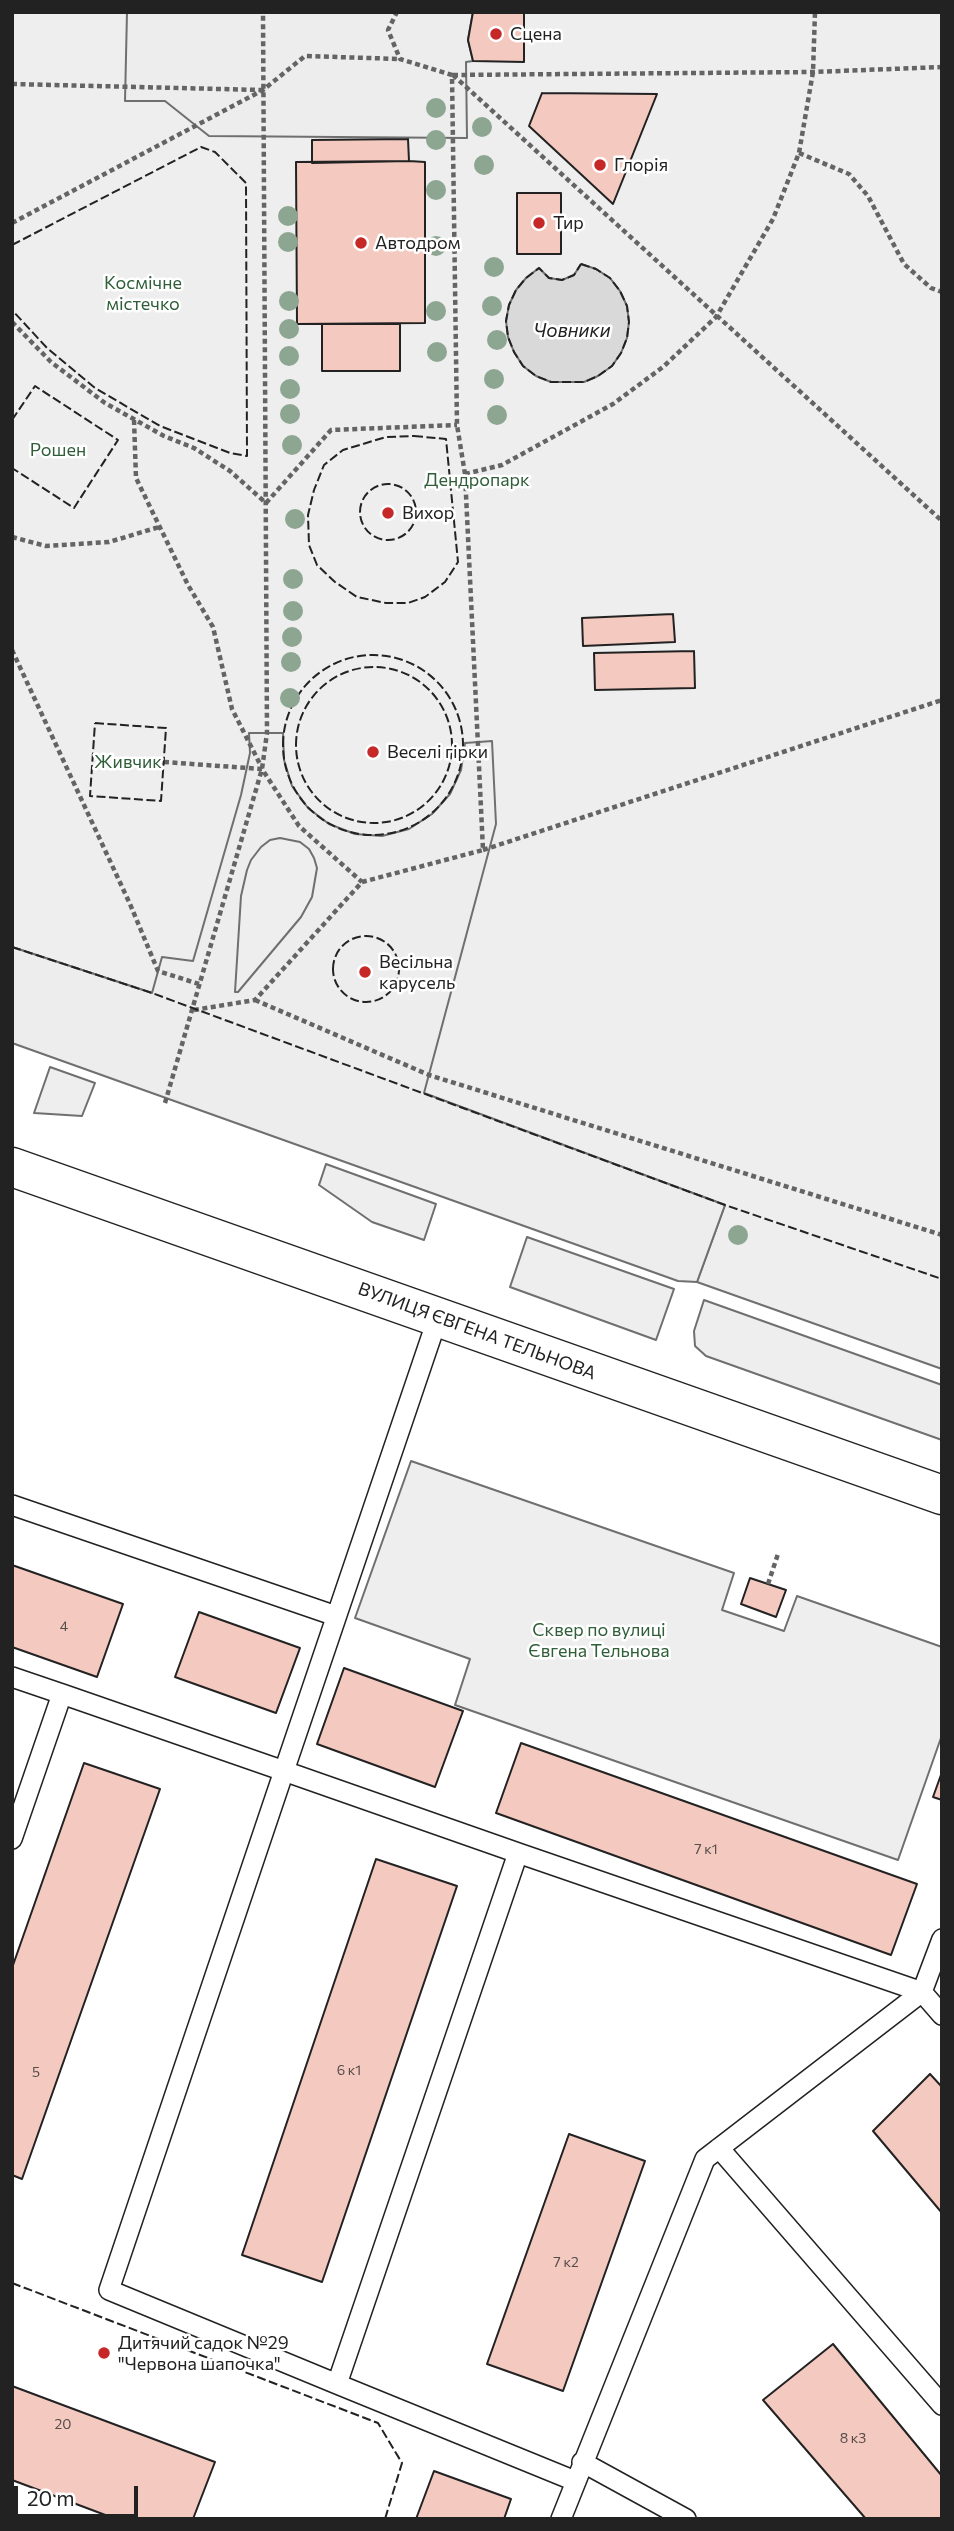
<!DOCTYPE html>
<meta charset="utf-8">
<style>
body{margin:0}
#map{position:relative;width:954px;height:2531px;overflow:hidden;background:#fff;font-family:Commissioner,sans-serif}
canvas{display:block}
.frame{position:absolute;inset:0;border:14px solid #222;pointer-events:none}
.scale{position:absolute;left:14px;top:2486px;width:124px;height:32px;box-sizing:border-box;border:4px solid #222;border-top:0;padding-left:9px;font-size:21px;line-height:24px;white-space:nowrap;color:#222;-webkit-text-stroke:5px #fff;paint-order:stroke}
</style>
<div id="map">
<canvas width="954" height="2531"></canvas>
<div class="frame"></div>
<div class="scale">20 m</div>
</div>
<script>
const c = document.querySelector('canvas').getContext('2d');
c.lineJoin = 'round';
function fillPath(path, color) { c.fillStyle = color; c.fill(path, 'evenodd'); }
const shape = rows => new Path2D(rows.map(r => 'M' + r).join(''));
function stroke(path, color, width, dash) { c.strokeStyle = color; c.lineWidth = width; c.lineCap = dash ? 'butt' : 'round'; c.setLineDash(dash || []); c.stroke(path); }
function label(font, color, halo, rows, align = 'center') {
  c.font = font + ' Commissioner,sans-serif'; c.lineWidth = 5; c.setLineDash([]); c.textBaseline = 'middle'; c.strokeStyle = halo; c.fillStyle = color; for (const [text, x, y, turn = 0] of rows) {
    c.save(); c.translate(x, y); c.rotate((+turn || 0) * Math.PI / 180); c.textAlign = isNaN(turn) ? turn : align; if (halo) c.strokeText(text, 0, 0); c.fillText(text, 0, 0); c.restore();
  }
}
const green = shape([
 [12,12,942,12,942,1369,697,1282,725,1205,152,993,12,947,12,12],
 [50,1067,95,1083,82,1116,34,1113,50,1067],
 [326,1164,436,1204,424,1240,372,1222,319,1185,326,1164],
 [527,1237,674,1289,656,1340,510,1287,527,1237],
 [704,1300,942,1385,942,1440,706,1356,695,1346,694,1331,704,1300],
 [411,1461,734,1573,722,1610,784,1631,797,1596,942,1647,942,1735,898,1860,455,1705,470,1659,355,1618,411,1461]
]);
const parking = shape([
 [127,12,473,12,468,40,473,61,466,62,467,138,209,136,165,101,125,101,127,12],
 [249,733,283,733,284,760,292,786,308,808,329,824,355,834,382,836,409,829,432,814,450,794,461,770,465,743,492,741,496,824,424,1093,725,1205,697,1282,678,1281,12,1043,12,947,152,993,162,957,193,961,241,795,250,753,249,733],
 [280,838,300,842,309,849,314,858,317,868,312,897,301,917,238,992,235,992,241,896,247,870,251,860,261,847,270,840,280,838]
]);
const water = shape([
 [581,264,596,269,610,278,620,291,627,306,629,322,627,338,621,353,612,366,598,376,584,382,551,382,536,376,523,366,514,352,508,337,506,321,509,305,516,290,526,278,539,268,549,278,562,280,574,275,581,264]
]);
const building = shape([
 [524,12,524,62,473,61,468,40,473,12,524,12],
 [542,93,657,94,613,204,529,126,542,93],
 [408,139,409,161,312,163,312,140,408,139],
 [409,161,425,162,425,323,297,324,296,162,409,161],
 [517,193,561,193,561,254,517,254,517,193],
 [322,324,400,324,400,371,322,371,322,324],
 [673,614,675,642,583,646,582,618,673,614],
 [694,651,695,688,595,690,594,653,694,651],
 [12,1565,123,1604,97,1677,12,1647,12,1565],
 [750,1578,786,1590,776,1617,741,1604,750,1578],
 [199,1612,300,1648,276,1713,175,1677,199,1612],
 [344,1668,463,1711,435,1787,317,1744,344,1668],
 [521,1743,917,1884,891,1955,496,1813,521,1743],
 [84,1763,160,1789,22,2179,12,2175,12,1968,84,1763],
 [942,1772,942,1800,933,1797,942,1772],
 [376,1859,457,1886,322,2282,242,2255,376,1859],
 [930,2074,942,2087,942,2213,873,2131,930,2074],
 [569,2134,645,2161,563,2391,487,2364,569,2134],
 [833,2344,942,2476,942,2519,866,2519,763,2400,833,2344],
 [12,2386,215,2462,193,2519,116,2519,12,2480,12,2386],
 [434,2471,511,2499,504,2519,416,2519,434,2471]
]);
const path = shape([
 [453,75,942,521],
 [453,75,813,72,942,67],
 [12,84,262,90],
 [799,153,849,174,868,196,904,264,931,288,942,292],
 [12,223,263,90,305,56,400,59],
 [12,322,51,362,105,403,164,436,194,448,230,471,266,503,331,430,457,425],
 [134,420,136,478,188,585,213,627,232,709,262,768],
 [465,474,502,465,613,404,663,367,716,317,773,219,799,153,813,72,815,12],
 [12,537,46,546,109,542,159,527],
 [12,650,130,904,158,971,199,984],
 [164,762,262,769,299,826,362,882],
 [483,850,942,700],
 [255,1000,429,1075,942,1235],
 [194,1010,255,1000,362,882,483,850,465,474,457,425,452,75,400,59,388,30,397,12],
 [165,1103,262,769,267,733,263,12],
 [768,1584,778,1554]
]);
const service = shape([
 [12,1505,336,1616],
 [12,1677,62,1694],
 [12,1839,62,1694,284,1771,438,1317],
 [518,1853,922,1992,942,2015],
 [719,2148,942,2405],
 [337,2384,518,1853,284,1771,109,2290,337,2384,575,2481],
 [582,2462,686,2519],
 [561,2519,705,2159,922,1992,942,1939]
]);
const primary = shape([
 [12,1167,942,1495]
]);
const fence = shape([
 [12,245,201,147,215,152,246,183,247,456,230,453,160,426,95,388,47,348,12,310],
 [581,264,596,269,610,278,620,291,627,306,629,322,627,338,621,353,612,366,598,376,584,382,551,382,536,376,523,366,514,352,508,337,506,321,509,305,516,290,526,278,539,268,549,278,562,280,574,275,581,264],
 [12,420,35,386,118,440,74,508,12,468],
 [414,436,446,439,458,562,445,582,425,597,408,603,386,603,357,597,335,582,317,565,309,545,308,515,314,490,324,465,343,450,386,437,414,436],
 '360 512a28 28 0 1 1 56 0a28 28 0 1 1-56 0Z',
 '283 745a90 90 0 1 1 180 0a90 90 0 1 1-180 0Z',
 '296 745a78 78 0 1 1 156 0a78 78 0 1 1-156 0Z',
 [95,723,166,728,161,801,90,796,95,723],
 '333 969a33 33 0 1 1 66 0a33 33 0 1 1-66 0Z',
 [12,947,152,993,725,1205,942,1279],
 [12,2283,378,2423,402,2463,385,2519]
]);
const trees = [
 [436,108],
 [482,127],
 [436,140],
 [484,165],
 [436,190],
 [288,216],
 [288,242],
 [436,246],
 [494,267],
 [289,301],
 [492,306],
 [436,311],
 [289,329],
 [497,340],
 [437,352],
 [289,356],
 [494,379],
 [290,389],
 [290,414],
 [497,415],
 [292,445],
 [295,519],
 [293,579],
 [293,611],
 [292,637],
 [291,662],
 [290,698],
 [738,1235]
];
const markers = [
 [496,34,7,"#c62828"],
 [600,165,7,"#c62828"],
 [539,223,7,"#c62828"],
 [361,243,7,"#c62828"],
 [388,513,7,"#c62828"],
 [373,752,7,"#c62828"],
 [365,972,7,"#c62828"],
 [104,2353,7,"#c62828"]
];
const numberNames = [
 ["4",64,1626],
 ["7 к1",706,1849],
 ["6 к1",349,2070],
 ["5",36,2072],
 ["7 к2",566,2262],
 ["20",63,2424],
 ["8 к3",853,2438]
];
const poiNames = [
 ["Сцена",510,34],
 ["Глорія",614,165],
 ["Тир",553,223],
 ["Автодром",375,243],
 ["Вихор",402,513],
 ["Веселі гірки",387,752],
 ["Весільна",379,962],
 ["карусель",379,983],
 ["Дитячий садок №29",118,2343],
 ["\"Червона шапочка\"",118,2364]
];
const parkNames = [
 ["Космічне",143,283],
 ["містечко",143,304],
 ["Рошен",58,450],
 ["Дендропарк",477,480],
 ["Живчик",128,762],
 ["Сквер по вулиці",599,1630],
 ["Євгена Тельнова",599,1651]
];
const streetNames = [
 ["ВУЛИЦЯ ЄВГЕНА ТЕЛЬНОВА",477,1331,20]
];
const waterNames = [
 ["Човники",572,331]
];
fillPath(green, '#eee');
stroke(green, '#6f6f6f', 2);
fillPath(parking, '#ededed');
stroke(parking, '#6f6f6f', 2);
fillPath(water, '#d9d9d9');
stroke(water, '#6f6f6f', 2);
fillPath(building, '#f3c9c0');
stroke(building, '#222', 2);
stroke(service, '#222', 22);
stroke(primary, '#222', 41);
stroke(path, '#646464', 4.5, [5, 3.5]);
stroke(service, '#fff', 19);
stroke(primary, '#fff', 38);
stroke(fence, '#222', 2, [9, 3.5]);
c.fillStyle = '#8da692';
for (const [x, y] of trees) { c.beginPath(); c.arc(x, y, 10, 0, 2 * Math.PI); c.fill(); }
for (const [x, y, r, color] of markers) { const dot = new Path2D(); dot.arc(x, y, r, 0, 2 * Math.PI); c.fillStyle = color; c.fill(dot); stroke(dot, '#fff', 2.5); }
label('14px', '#564c4a', null, numberNames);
label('18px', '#222', '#fff', poiNames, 'left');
label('18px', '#2f5e38', '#fff', parkNames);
label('18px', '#222', '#fff', streetNames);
label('italic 19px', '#222', '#fff', waterNames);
</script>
